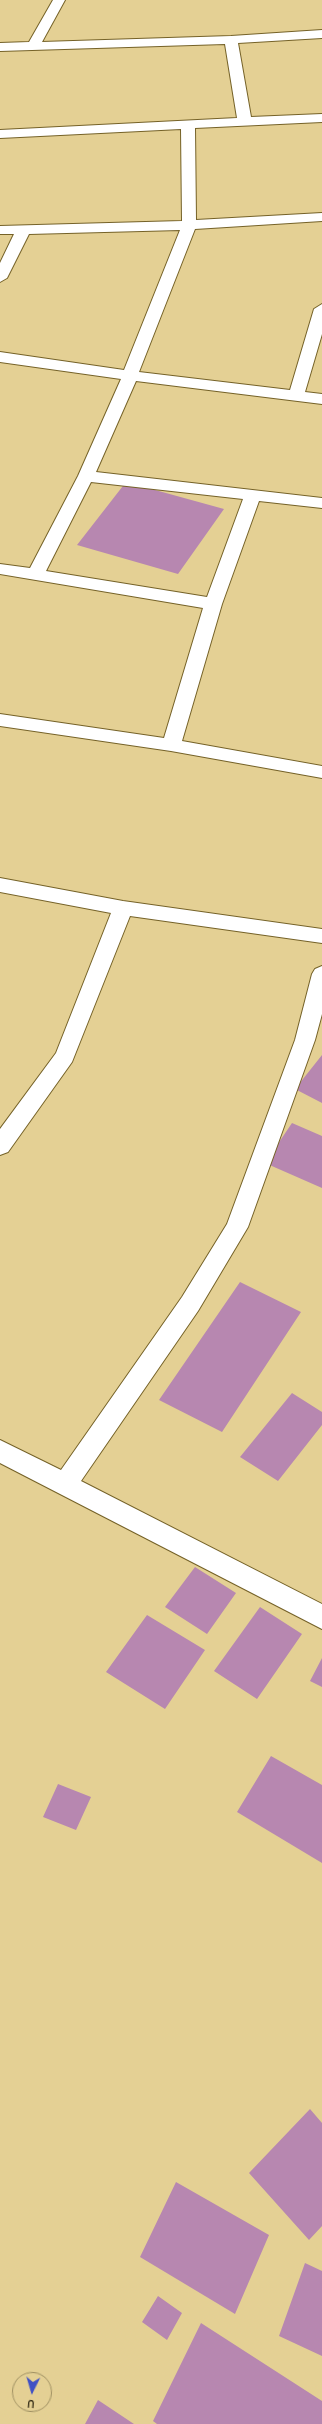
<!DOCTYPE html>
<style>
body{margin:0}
#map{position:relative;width:322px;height:2424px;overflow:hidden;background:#e4d094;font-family:Karla,sans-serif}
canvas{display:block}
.north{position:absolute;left:12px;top:2372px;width:40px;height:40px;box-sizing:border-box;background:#e4d094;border:1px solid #9f9062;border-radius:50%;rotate:185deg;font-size:11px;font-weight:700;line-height:16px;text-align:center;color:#372f17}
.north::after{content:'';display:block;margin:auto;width:14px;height:18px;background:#4051c4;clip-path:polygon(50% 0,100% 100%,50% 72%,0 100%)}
</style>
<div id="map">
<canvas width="322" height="2424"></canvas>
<div class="north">U</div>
</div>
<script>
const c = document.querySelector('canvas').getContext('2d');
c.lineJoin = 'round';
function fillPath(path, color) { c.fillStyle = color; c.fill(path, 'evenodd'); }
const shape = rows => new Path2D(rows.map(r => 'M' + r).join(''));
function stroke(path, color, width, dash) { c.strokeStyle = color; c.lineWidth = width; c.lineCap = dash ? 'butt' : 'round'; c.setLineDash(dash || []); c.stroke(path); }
const building = shape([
 [126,482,224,509,178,574,77,545],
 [322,1055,322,1103,295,1089],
 [292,1123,322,1136,322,1188,265,1163],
 [240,1282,301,1312,222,1432,159,1400],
 [292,1393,322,1412,322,1425,278,1481,240,1457],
 [195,1567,236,1593,207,1634,165,1607],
 [260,1607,302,1634,257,1699,214,1671],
 [147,1615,205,1650,165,1709,106,1672],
 [322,1658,322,1687,310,1681],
 [271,1756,322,1785,322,1863,237,1812],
 [58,1784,91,1797,76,1830,43,1817],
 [310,2109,322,2123,322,2226,309,2240,249,2173],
 [176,2182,269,2235,235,2314,140,2257],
 [305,2263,322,2271,322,2356,279,2336],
 [158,2296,182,2313,167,2340,142,2322],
 [201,2323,322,2401,322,2424,157,2424,153,2421],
 [98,2400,134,2424,85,2424]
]);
const minor = shape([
 [53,0,65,0,42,42,231,36,322,30,322,38,238,43,251,117,322,114,322,122,195,128,196,220,322,213,322,221,195,229,139,372,290,390,314,309,322,304,322,334,305,392,322,394,322,404,136,381,96,472,322,498,322,508,259,501,222,604,182,741,322,766,322,778,171,751,0,726,0,714,164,738,203,608,0,574,0,564,30,568,78,476,121,379,0,362,0,352,124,370,180,230,29,234,7,278,0,282,0,263,14,234,0,234,0,226,182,221,181,129,0,138,0,130,237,118,225,44,0,51,0,43,29,42,53,0],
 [91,482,243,499,207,597,46,571,91,482],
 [0,878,123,901,322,929,322,943,130,916,72,1062,8,1152,0,1155,0,1129,56,1053,111,913,0,892,0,878],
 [322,966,322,1014,315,1040,248,1227,198,1311,81,1481,322,1604,322,1629,0,1463,0,1440,61,1470,182,1297,227,1224,295,1040,312,974,315,969,322,966]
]);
fillPath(building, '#b787b0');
stroke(minor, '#756228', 2);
fillPath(minor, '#fff');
</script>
